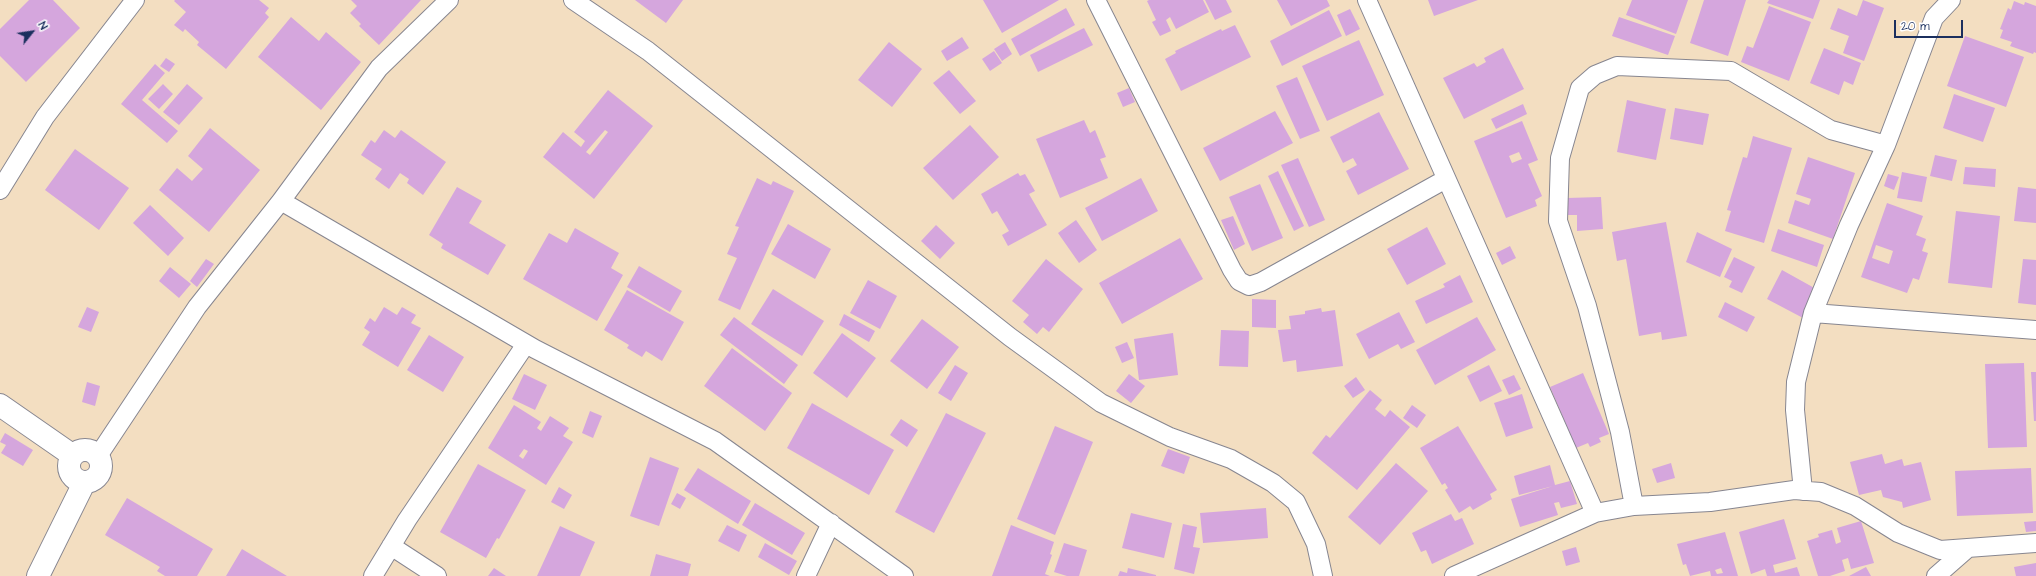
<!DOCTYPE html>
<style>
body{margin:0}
#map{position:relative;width:2036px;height:576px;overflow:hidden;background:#f3dec1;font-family:"Architects Daughter",sans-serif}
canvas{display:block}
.north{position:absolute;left:12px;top:12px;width:40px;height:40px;-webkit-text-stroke:3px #fff;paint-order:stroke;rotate:60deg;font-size:11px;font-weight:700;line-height:16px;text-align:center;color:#1b2f5e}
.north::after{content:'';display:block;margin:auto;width:14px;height:18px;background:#1b2f5e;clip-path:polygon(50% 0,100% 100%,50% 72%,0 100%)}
.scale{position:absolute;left:1894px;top:20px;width:69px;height:18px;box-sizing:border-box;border:2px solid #1b2f5e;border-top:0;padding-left:5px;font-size:12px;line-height:14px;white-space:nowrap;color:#1b2f5e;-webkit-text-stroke:3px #fff;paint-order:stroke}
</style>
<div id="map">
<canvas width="2036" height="576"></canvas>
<div class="north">N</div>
<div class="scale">20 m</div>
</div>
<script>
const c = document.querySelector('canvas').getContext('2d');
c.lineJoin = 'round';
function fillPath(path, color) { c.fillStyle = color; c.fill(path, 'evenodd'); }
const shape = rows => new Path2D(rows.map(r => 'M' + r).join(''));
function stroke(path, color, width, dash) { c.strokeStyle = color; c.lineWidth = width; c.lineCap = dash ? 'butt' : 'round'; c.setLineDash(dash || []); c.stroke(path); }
const building = shape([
 [29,0,53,0,80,28,26,82,0,56,0,29],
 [175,0,259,0,269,8,265,13,269,17,226,69,197,45,199,42,185,29,183,32,174,25,186,12,174,1],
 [351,0,421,0,379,45,359,26,361,24,350,13,357,6],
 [635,0,683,0,666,23],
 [983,0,1059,0,1002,33],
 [1149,0,1203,0,1209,12,1176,29,1170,17,1166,20,1171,31,1160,36,1152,22,1156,20,1147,1],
 [1205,0,1226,0,1232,12,1215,20],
 [1277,0,1327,0,1330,6,1291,26],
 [1428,0,1478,0,1434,16],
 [1632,0,1688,0,1676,34,1626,15],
 [1704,0,1746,0,1728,56,1690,43],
 [1769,0,1820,0,1813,19,1767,3],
 [1863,0,1884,8,1864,61,1843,53,1849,36,1830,29,1838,8,1857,16],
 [2014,1,2024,5,2025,2,2036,6,2036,53,2034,52,2033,54,2010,46,2012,42,2000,38,2003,30,2000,29,2008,8,2011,10],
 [1769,6,1811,22,1789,81,1741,62,1747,46,1753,48],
 [1066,8,1075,25,1020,56,1011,39],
 [1350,9,1360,29,1346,36,1337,15],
 [1329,10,1342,36,1282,66,1270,41],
 [291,17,319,41,326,32,361,62,321,110,258,57],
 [1619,17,1675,36,1668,55,1612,36],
 [1235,25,1251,57,1181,91,1165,59,1176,53,1175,51,1221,29,1222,31],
 [1084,28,1093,45,1038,72,1030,55],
 [1965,36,2024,57,2006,107,1947,86],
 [962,37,969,48,947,61,941,51],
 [1359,40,1384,95,1327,121,1302,66],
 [889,42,922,69,892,107,858,80],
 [1005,42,1012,54,1002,61,994,49],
 [1503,48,1524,89,1464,119,1443,78,1474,63,1477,67,1486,62,1484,58],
 [1824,48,1861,63,1853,85,1844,81,1839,95,1810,83],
 [994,51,1002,63,990,71,982,59],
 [166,58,175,64,169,72,160,66],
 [155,64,165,73,142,100,178,131,167,143,121,104],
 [949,70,976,101,960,114,933,83],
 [1297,77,1320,131,1300,139,1276,86],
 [163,84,173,94,159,109,148,99],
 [187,84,203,98,179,125,163,112],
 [1129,88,1135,102,1123,107,1117,93],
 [608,90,653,126,594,199,543,157,563,132,581,147,585,141,574,132],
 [605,130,608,132,590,155,586,152],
 [1954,94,1995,108,1983,142,1943,128],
 [1627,100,1666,109,1656,160,1617,152],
 [1523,104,1527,114,1496,129,1491,119],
 [1675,108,1709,114,1703,145,1670,139],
 [1275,111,1293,143,1220,181,1203,148],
 [1379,112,1409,169,1358,195,1346,171,1357,165,1353,158,1343,163,1330,137],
 [1084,120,1090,133,1095,130,1106,157,1100,159,1108,178,1060,198,1036,139],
 [1522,121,1538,160,1528,164,1542,196,1535,200,1537,206,1506,218,1474,141],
 [1519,152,1522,159,1512,163,1509,156],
 [970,125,999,157,953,200,923,168],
 [210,128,260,170,209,232,159,190,177,168,192,181,203,169,188,156],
 [384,130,395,138,401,130,446,162,423,195,407,183,409,179,400,173,389,189,375,179,382,169,361,155,371,140,375,143],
 [1753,136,1792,148,1764,243,1725,231,1731,211,1727,210,1743,157,1747,158],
 [75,149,129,188,99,230,45,190],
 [1935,155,1957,160,1952,181,1930,176],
 [1808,157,1855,173,1833,239,1788,223,1795,200,1809,205,1811,199,1796,194],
 [1298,158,1325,220,1309,227,1281,165],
 [1965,167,1996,169,1995,187,1963,184],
 [1278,171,1304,226,1294,231,1268,176],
 [1902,172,1927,177,1922,202,1897,198],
 [1018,173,1020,176,1025,174,1035,191,1029,194,1047,225,1008,246,1002,235,1009,231,997,211,992,214,981,194],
 [1888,174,1899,177,1894,190,1884,186],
 [757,178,771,185,773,181,794,191,740,310,718,300,737,258,727,254,739,227,735,226],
 [1141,178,1158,211,1102,241,1085,208],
 [1260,184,1283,238,1252,251,1229,197],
 [457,187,482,201,469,223,506,245,488,275,441,248,443,244,429,235],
 [2018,187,2036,189,2036,223,2014,221],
 [1601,197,1603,229,1577,231,1577,215,1568,215,1567,198],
 [1887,203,1923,216,1916,235,1926,239,1922,251,1928,253,1919,280,1913,278,1907,293,1861,277],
 [1876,245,1893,251,1889,264,1872,258],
 [150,205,184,238,168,256,133,223],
 [1956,211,2000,216,1992,288,1948,283],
 [1233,216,1245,244,1234,250,1221,220],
 [1076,220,1097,250,1079,263,1058,233],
 [1666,222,1687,336,1662,340,1661,332,1639,336,1626,259,1617,261,1612,232],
 [788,224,831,249,815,279,771,254],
 [936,225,955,243,940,259,921,241],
 [1427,227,1446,264,1407,285,1387,249],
 [575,228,619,253,611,268,623,275,597,321,523,279,549,233,567,243],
 [1778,229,1824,245,1817,267,1771,251],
 [1697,232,1732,249,1720,277,1686,262],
 [1180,238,1203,279,1122,324,1099,283],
 [1510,246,1516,258,1502,265,1496,253],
 [1734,257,1755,267,1742,293,1729,287,1732,281,1724,277],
 [206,259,214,264,197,287,190,281],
 [1046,259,1083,289,1049,332,1043,327,1037,334,1023,322,1029,315,1012,301],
 [2023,259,2036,260,2036,305,2018,303],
 [639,266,682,291,670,312,627,287],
 [170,267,191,284,179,298,159,281],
 [1782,270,1818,290,1803,318,1767,299],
 [1460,275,1473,302,1426,324,1415,301,1445,287,1443,284],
 [868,280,897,296,880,329,850,313],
 [773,289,824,321,802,356,751,324],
 [627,290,684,322,662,361,646,351,642,357,627,348,629,345,604,330],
 [1252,299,1276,300,1276,328,1252,327],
 [1725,302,1755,317,1747,332,1718,317],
 [87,307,99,312,91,332,78,327],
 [384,307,397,315,402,307,416,315,411,323,421,328,398,367,362,345,370,332,364,328,370,318,375,322],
 [1321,308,1322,312,1335,310,1343,366,1297,372,1296,360,1283,362,1278,330,1291,329,1289,316,1305,314,1305,311],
 [1399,312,1415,342,1401,349,1398,344,1369,359,1356,334],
 [844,314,875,331,869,342,839,325],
 [734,317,798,365,784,384,720,335],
 [1477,317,1496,350,1435,385,1416,350],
 [922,319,959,347,927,389,890,361],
 [1221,330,1249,331,1248,367,1219,366],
 [842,333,876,358,847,398,813,373],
 [1173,333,1178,375,1139,380,1134,339],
 [429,335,464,357,443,392,407,370],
 [1127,342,1134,358,1122,363,1115,347],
 [732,348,792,393,765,431,704,386],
 [2024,363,2027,447,1988,448,1985,364],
 [955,365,968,373,951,401,938,393],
 [1489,365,1502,391,1480,402,1467,376],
 [2031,372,2036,372,2036,421,2034,421],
 [1583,373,1609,434,1599,438,1601,442,1590,447,1588,443,1576,448,1550,387],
 [524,374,547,385,535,410,512,399],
 [1129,374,1145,386,1131,403,1116,391],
 [1514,375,1521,389,1509,395,1502,380],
 [1356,377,1365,390,1353,398,1344,386],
 [87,382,100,386,95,406,82,402],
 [1370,390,1382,400,1375,409,1385,417,1390,410,1410,427,1357,490,1312,453,1326,435,1330,438],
 [1522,394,1533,428,1506,437,1494,403],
 [812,403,894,450,869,495,787,448],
 [514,405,541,422,537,428,541,431,550,416,569,428,563,436,573,442,546,485,488,448],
 [524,449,528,451,523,459,519,456],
 [1412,405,1426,415,1417,428,1403,418],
 [590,411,602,416,593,438,582,433],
 [946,413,986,433,934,533,895,512],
 [901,419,918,430,907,447,890,435],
 [1055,426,1093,442,1055,535,1017,519],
 [1458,426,1497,490,1490,494,1492,499,1473,510,1470,506,1459,513,1445,490,1448,488,1445,483,1442,485,1420,448],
 [5,433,33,450,23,466,1,453,6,445,0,442],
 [1168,449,1190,457,1184,474,1161,466],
 [1882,454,1885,464,1902,459,1904,466,1921,462,1931,500,1903,508,1902,502,1883,497,1881,490,1859,495,1850,462],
 [650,457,679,468,659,526,630,516],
 [1396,463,1428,491,1380,545,1348,517],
 [1671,463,1675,478,1657,483,1652,469],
 [478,464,526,490,499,539,497,538,486,558,440,532],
 [1550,465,1555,485,1570,481,1577,504,1561,508,1559,502,1554,503,1558,515,1520,527,1511,499,1553,486,1519,495,1514,476],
 [698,468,751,501,738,524,684,490],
 [2031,468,2033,513,1957,516,1955,471],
 [559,487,572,495,564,509,551,502],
 [677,493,686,498,680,509,671,504],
 [127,498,213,549,197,576,165,576,157,571,160,567,105,535],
 [755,503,805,533,792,555,742,525],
 [1266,508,1268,538,1203,543,1200,513],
 [1131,513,1172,523,1164,558,1122,548],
 [1451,514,1455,521,1462,518,1474,544,1432,564,1426,550,1421,552,1412,533],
 [1784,519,1796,559,1773,565,1775,573,1797,567,1800,576,1767,576,1765,569,1751,574,1739,532],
 [1861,521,1874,563,1851,569,1848,558,1842,560,1845,571,1830,576,1818,576,1807,541,1819,537,1818,534,1832,530,1836,544,1841,542,1837,528],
 [2036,521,2036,531,2026,532,2024,522],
 [1183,524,1197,527,1193,547,1200,548,1194,574,1174,569],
 [727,525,747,535,739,552,718,541],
 [1011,525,1054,542,1050,554,1052,555,1045,574,1050,576,992,576],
 [560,526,595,542,580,576,537,576],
 [1725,532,1738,576,1711,576,1710,571,1690,576,1686,564,1683,565,1677,544],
 [1721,568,1723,573,1717,574,1715,570],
 [765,543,797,561,789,575,758,557],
 [1064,543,1087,550,1079,576,1067,576,1054,572],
 [1576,547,1580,562,1566,566,1562,551],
 [242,549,287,576,226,576],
 [656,554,691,564,688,576,650,576],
 [2036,563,2036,576,2016,576,2014,567],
 [1866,567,1871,576,1849,576],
 [494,568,506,576,488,576],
 [1128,568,1156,575,1156,576,1118,576,1120,571,1127,573]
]);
const minor = shape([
 [573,0,648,51,1010,337,1101,403,1170,437,1231,459,1273,483,1296,502,1316,544,1323,576],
 [1096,0,1232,270,1239,281,1249,286,1261,282,1446,179],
 [1367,0,1595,513],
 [0,190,45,117,135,0],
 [281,201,535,349,715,441,904,576],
 [1813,313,2036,330],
 [98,456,197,307,281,201,379,68,449,0],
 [1803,491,1795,410,1796,382,1813,313,1849,225,1886,145,1934,18,1951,0],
 [1634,506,1620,432,1587,306,1558,221,1560,158,1580,88,1595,75,1617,66,1731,71,1831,130,1886,145],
 [391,546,437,576],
 [373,576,407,520,526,344],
 [806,576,831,523],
 [1454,576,1595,513,1634,506,1710,502,1794,490,1821,492,1855,506,1898,533,1940,550,2036,543],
 [1936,576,1968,548]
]);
const tertiary = shape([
 [0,405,72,455],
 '69 466a16 16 0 1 1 32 0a16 16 0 1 1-32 0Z',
 [38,576,84,483]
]);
fillPath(building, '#d5a6dd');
stroke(minor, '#878690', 20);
stroke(tertiary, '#878690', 24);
stroke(minor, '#fff', 18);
stroke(tertiary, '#fff', 22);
</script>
